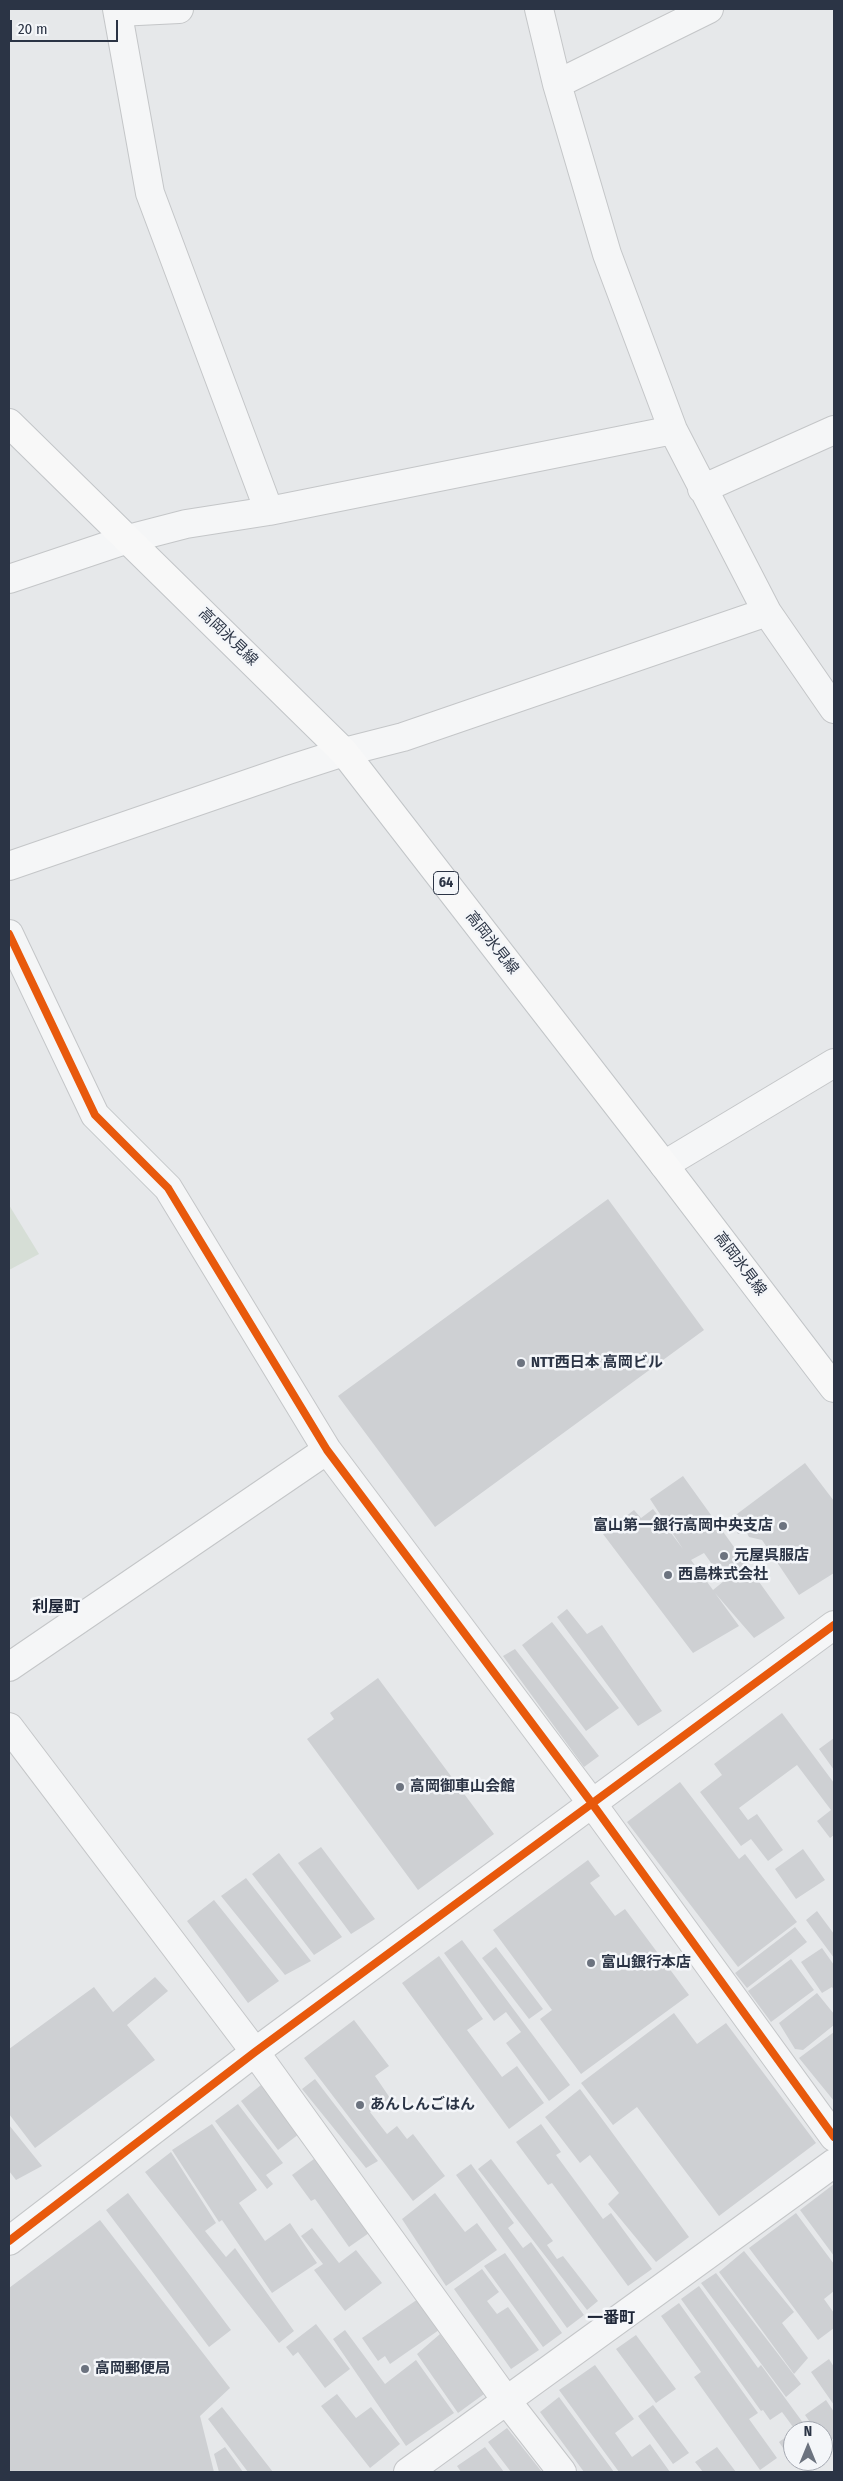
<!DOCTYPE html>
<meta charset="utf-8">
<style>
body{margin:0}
#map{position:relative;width:843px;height:2481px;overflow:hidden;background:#e6e8ea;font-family:"Fira Sans Condensed",sans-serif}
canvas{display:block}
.frame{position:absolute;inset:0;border:10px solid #2b3445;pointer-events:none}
.north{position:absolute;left:783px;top:2421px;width:50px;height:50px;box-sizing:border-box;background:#f4f6f9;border:1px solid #a4a8b1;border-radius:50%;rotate:0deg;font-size:14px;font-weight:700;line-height:20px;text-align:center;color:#2b3445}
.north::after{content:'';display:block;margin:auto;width:18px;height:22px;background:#6c737f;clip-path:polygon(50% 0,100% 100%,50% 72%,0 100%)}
.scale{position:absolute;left:10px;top:20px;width:108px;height:22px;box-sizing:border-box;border:2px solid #2b3445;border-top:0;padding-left:6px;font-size:15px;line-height:18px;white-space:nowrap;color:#2b3445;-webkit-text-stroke:4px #f4f6f9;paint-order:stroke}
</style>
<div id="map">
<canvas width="843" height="2481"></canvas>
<div class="frame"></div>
<div class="north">N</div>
<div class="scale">20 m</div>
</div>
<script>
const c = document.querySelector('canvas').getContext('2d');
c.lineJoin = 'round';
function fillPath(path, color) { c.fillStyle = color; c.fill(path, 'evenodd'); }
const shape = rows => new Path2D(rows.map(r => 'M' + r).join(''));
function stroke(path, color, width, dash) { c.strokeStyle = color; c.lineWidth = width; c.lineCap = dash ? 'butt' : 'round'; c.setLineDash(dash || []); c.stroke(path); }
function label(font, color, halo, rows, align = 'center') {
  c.font = font + ' "Fira Sans Condensed","Noto Sans JP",sans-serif'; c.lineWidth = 5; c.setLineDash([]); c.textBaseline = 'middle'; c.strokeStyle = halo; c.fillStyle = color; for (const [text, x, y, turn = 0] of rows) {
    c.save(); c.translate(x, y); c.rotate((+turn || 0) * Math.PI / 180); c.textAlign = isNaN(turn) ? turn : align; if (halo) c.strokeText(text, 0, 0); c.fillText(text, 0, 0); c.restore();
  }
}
const green = shape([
 [9,1205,39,1254,9,1270]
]);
const building = shape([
 [608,1199,704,1330,435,1527,338,1396],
 [805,1463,834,1501,834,1573,799,1595,762,1540,749,1537,746,1531,738,1534,729,1520],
 [683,1476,785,1618,754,1638,715,1593,739,1626,693,1653,603,1534,634,1510,641,1518,653,1509,683,1549,650,1499],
 [704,1553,724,1581,713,1590,691,1560],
 [567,1609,587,1634,602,1625,662,1711,638,1726,557,1617],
 [552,1622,619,1708,586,1731,522,1645],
 [515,1649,599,1756,584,1767,503,1656],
 [378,1678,494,1834,418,1890,307,1739,334,1719,330,1713],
 [782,1713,834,1783,834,1835,830,1838,817,1821,831,1810,797,1765,739,1808,748,1820,757,1814,783,1850,768,1861,751,1839,741,1846,700,1792,722,1775,714,1764],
 [834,1738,834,1770,819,1749],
 [680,1782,739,1859,745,1854,797,1922,738,1967,627,1822],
 [321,1847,375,1919,351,1934,298,1863],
 [803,1849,825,1880,796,1899,775,1869],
 [279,1853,342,1937,314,1955,252,1874],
 [588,1860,600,1876,590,1883,615,1916,625,1909,689,1995,581,2074,540,2019,552,2010,493,1930],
 [246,1878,311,1961,285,1975,221,1896],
 [214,1900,279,1981,248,2003,187,1921],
 [817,1911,834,1934,834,1958,806,1920],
 [795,1927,807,1942,747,1988,735,1973],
 [462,1940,570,2085,549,2101,506,2043,521,2032,506,2012,494,2021,444,1953],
 [496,1947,543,2009,529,2019,482,1958],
 [822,1948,834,1965,834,1990,832,1987,822,1993,801,1962],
 [439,1956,483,2019,467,2030,502,2077,517,2066,544,2103,509,2129,402,1983],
 [791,1959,814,1990,771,2022,748,1991],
 [155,1977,168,1991,127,2025,155,2060,35,2148,9,2114,9,2049,94,1987,113,2012],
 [817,1993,834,2014,834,2025,803,2050,795,2049,779,2023],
 [674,2013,697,2044,726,2023,816,2143,719,2216,637,2107,613,2125,581,2083],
 [354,2020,389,2066,375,2076,390,2098,370,2112,387,2134,397,2126,407,2139,413,2134,445,2176,413,2201,304,2058],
 [834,2032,834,2101,799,2058],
 [315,2079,378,2161,366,2168,302,2089],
 [261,2085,299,2134,278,2150,241,2101],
 [580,2089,689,2237,656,2262,608,2204,619,2193,590,2155,580,2163,545,2117],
 [238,2104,283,2163,266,2175,273,2184,267,2189,215,2121],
 [212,2124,257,2190,239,2203,265,2241,290,2223,317,2263,272,2293,222,2220,219,2222,172,2150],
 [541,2124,561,2152,556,2155,603,2219,611,2213,652,2269,628,2286,552,2183,548,2185,516,2142],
 [9,2125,42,2166,16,2180,9,2171],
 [171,2152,216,2223,205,2231,226,2257,235,2248,294,2331,279,2343,145,2172],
 [314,2159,369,2233,349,2247,315,2199,311,2201,292,2175],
 [491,2159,553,2241,547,2245,557,2259,563,2256,598,2301,587,2310,478,2169],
 [471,2164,514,2223,508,2228,523,2248,531,2242,584,2315,567,2328,456,2175],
 [834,2184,834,2256,800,2210],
 [128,2193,231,2330,209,2347,106,2210],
 [435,2193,465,2232,477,2223,497,2250,446,2286,402,2219],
 [796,2213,834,2264,834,2291,824,2299,834,2313,834,2328,818,2340,749,2248],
 [100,2220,230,2388,200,2416,214,2472,9,2472,9,2288],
 [312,2228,339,2263,356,2250,382,2283,345,2311,314,2270,323,2264,301,2236],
 [744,2251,794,2312,782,2323,808,2358,794,2374,719,2272],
 [505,2253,562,2333,543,2347,484,2266],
 [482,2269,499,2292,487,2301,497,2314,508,2307,539,2350,511,2369,454,2289],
 [716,2273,801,2384,786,2397,701,2283],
 [699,2286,758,2368,761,2365,809,2431,796,2431,782,2412,770,2420,763,2410,761,2411,681,2299],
 [418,2299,439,2330,390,2364,385,2356,378,2361,362,2338],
 [679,2303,758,2413,749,2419,777,2458,760,2470,694,2377,701,2372,661,2316],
 [316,2324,350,2369,325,2388,298,2352,293,2356,286,2347],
 [345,2330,385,2384,416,2360,454,2413,406,2446,333,2339],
 [440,2334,484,2394,458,2413,417,2354],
 [636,2335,676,2389,656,2403,616,2349],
 [829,2359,834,2367,834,2405,811,2372],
 [595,2365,634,2419,615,2433,632,2457,650,2444,670,2472,619,2472,559,2390],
 [337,2394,356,2418,371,2407,400,2444,370,2468,321,2406],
 [559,2397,614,2472,584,2472,540,2412],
 [826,2400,834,2412,834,2438,826,2444,823,2440,823,2431,816,2431,805,2415],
 [653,2405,689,2453,673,2464,638,2416],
 [222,2407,273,2472,248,2472,208,2419],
 [507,2428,542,2472,511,2472,488,2442],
 [793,2432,793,2461,797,2461,793,2463,779,2442],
 [225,2447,243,2472,219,2472,214,2454],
 [485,2447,504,2472,461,2472,457,2466],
 [717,2447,736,2472,703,2472,695,2462]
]);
const minor = shape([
 [117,9,150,193,269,511],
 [539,9,557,84,607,254,673,430,767,612,834,709],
 [118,12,179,9],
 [557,84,709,9],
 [702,489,834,430],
 [9,579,128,539,186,524,269,511,673,430],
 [9,866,288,770,344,752,403,737,767,612],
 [9,934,95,1115,168,1188,327,1450,591,1802,834,2137],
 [664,1165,834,1063],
 [9,1667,327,1450],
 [9,1727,255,2052,506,2400,562,2472],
 [408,2472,834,2163]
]);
const tertiary = shape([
 [9,2241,255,2052,834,1625]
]);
const primary = shape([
 [9,423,344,752,664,1165,834,1388]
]);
const cycleway = shape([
 [9,934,95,1115,168,1188,327,1450,591,1802,834,2137],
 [9,2241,255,2052,834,1625]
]);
const markers = [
 [521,1363,5,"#6c737f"],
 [783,1526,5,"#6c737f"],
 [724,1556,5,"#6c737f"],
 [668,1575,5,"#6c737f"],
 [400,1787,5,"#6c737f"],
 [591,1963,5,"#6c737f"],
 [360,2105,5,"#6c737f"],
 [85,2369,5,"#6c737f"]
];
const shields = [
 [446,883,25]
];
const shieldNames = [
 ["64",446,883]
];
const streetNames = [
 ["高岡氷見線",228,637,44],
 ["高岡氷見線",492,943,52],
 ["高岡氷見線",740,1264,53]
];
const poiNames = [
 ["NTT西日本 高岡ビル",531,1363],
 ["富山第一銀行高岡中央支店",773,1526,"right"],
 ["元屋呉服店",734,1556],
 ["西島株式会社",678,1575],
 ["高岡御車山会館",410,1787],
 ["富山銀行本店",601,1963],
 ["あんしんごはん",370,2105],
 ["高岡郵便局",95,2369]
];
const neighbourhoodNames = [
 ["利屋町",56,1608],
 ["一番町",611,2319]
];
fillPath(green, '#d6ded6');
fillPath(building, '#ced0d3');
stroke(minor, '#c4c6c8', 30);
stroke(tertiary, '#c4c6c8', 30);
stroke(primary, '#c2c5c8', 30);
stroke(minor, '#f5f6f7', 28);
stroke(tertiary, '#f5f6f7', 28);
stroke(primary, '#f8f8f8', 28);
stroke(cycleway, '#e8590c', 8);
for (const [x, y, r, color] of markers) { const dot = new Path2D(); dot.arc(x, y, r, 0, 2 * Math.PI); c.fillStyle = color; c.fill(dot); stroke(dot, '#f4f6f9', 2); }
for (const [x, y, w] of shields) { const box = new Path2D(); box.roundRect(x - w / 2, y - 11.5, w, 23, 4); c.fillStyle = '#f4f6f9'; c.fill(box); stroke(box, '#2b3445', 1); }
label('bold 14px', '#2b3445', null, shieldNames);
label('15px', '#2b3445', '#f4f6f9', streetNames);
label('bold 15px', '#2b3445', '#f4f6f9', poiNames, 'left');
label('bold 16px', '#1d2536', '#f4f6f9', neighbourhoodNames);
</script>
